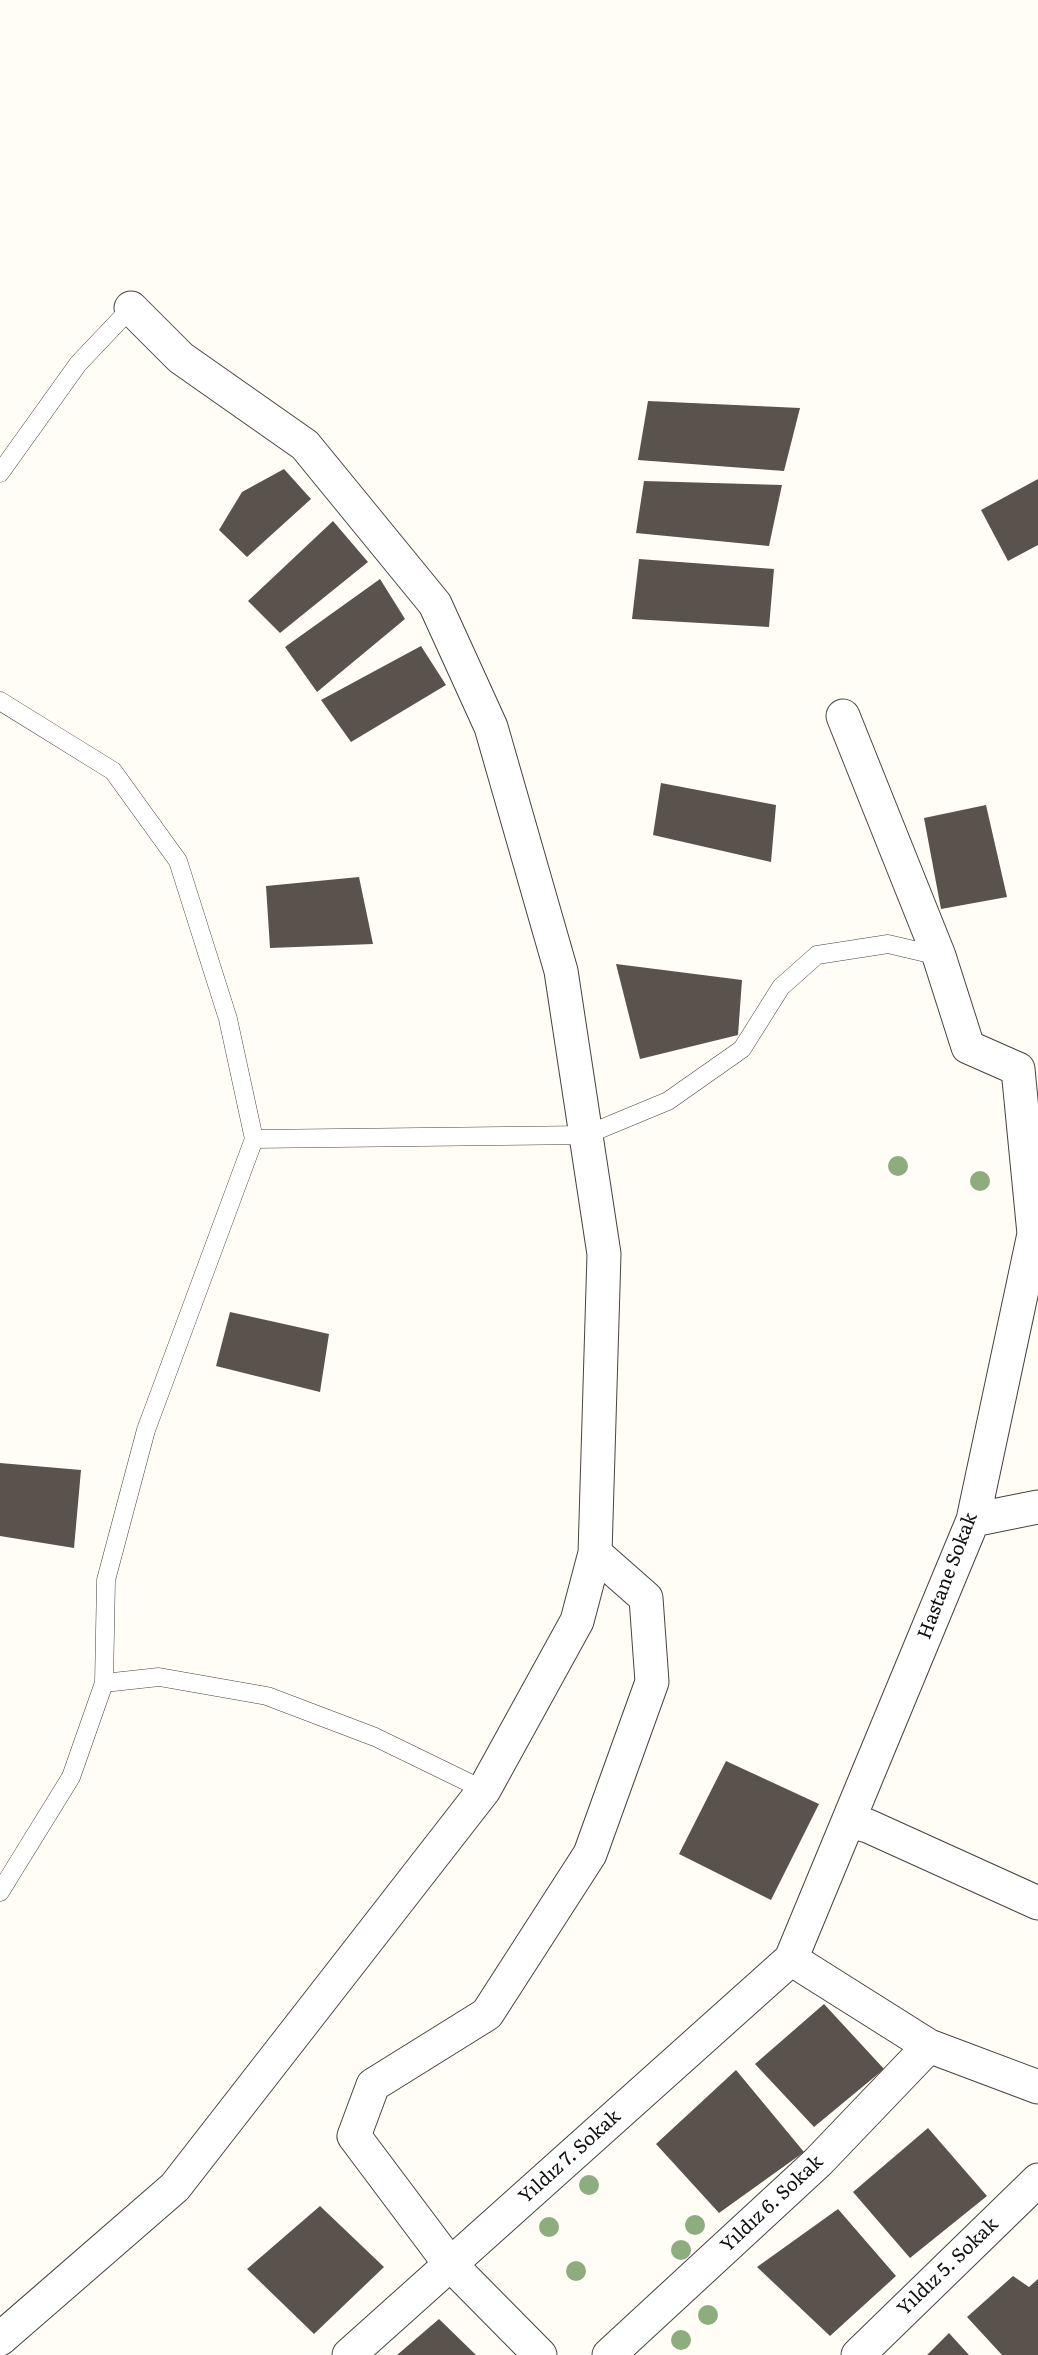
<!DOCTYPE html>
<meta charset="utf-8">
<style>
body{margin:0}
canvas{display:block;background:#fffdf5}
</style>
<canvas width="1038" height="2355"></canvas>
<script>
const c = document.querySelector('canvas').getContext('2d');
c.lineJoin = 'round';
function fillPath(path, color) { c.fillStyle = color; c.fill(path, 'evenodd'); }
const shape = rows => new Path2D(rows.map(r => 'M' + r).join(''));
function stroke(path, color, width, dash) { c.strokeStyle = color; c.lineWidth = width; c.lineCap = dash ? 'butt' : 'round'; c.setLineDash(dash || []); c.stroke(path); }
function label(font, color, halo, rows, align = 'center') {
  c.font = font + ' Literata,serif'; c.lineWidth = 7; c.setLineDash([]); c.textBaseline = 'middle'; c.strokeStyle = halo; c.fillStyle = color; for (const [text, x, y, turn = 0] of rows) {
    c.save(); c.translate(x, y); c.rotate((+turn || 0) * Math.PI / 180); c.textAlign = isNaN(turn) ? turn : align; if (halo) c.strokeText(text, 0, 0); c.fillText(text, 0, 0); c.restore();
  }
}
const building = shape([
 [648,401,800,408,784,471,638,460],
 [284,469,311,499,247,557,219,530,242,492],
 [1038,479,1038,545,1008,561,981,510],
 [644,481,782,485,769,546,636,533],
 [333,521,368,562,280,633,248,601],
 [639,559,774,569,769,627,632,619],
 [380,579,405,619,317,692,285,647],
 [421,646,446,685,351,742,321,700],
 [661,783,776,805,771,862,653,835],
 [986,805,1007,897,941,909,924,818],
 [359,877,373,944,270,948,266,886],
 [616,964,742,980,738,1035,640,1059],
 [230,1312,329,1334,320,1392,216,1366],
 [0,1463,81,1470,74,1548,0,1536],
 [726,1761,819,1804,771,1900,679,1854],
 [824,2004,884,2069,814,2127,755,2064],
 [736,2070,804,2152,719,2213,656,2144],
 [928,2128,987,2196,910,2258,853,2192],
 [320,2206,384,2267,314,2334,247,2269],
 [838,2209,896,2276,830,2336,757,2267],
 [1013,2276,1029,2287,1038,2279,1038,2355,1002,2355,967,2317],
 [439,2319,476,2355,397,2355],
 [949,2333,969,2355,927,2355]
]);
const lane = shape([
 [0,473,78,364,131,308],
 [0,701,113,771,178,861,228,1019,254,1139,146,1430,106,1580,104,1683],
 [254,1139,586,1135,668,1101,742,1049,781,987,817,955,888,944,939,956],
 [0,1892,71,1777,104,1683,159,1677,267,1696,375,1737,484,1790]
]);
const street = shape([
 [843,716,939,956,968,1047,1018,1069],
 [973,1520,1038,1507],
 [849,1821,868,1826,1038,1903],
 [791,1959,929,2046,1038,2087],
 [0,2339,175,2187,484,1790,577,1621,595,1553,604,1254,561,971,491,727,435,604,305,445,181,358,131,308],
 [349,2355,791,1959,973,1520,1034,1234,1018,1069],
 [540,2355,450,2264,354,2136,373,2085,487,2014,590,1854,652,1682,646,1598,595,1553],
 [609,2355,818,2162,929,2046],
 [858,2355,1038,2180]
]);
const trees = [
 [898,1166],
 [980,1181],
 [589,2185],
 [695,2225],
 [549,2227],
 [681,2250],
 [576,2271],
 [708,2315],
 [681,2340]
];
const streetNames = [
 ["Hastane Sokak",948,1576,-69],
 ["Yıldız 7. Sokak",570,2157,-42],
 ["Yıldız 6. Sokak",772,2204,-43],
 ["Yıldız 5. Sokak",948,2267,-44]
];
fillPath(building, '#5a524d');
stroke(lane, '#444', 19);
stroke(street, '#444', 35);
stroke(lane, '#fff', 18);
stroke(street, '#fff', 33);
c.fillStyle = '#8dad7f';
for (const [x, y] of trees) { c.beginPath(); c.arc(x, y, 10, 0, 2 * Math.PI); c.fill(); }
label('19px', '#111', '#fff', streetNames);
</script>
